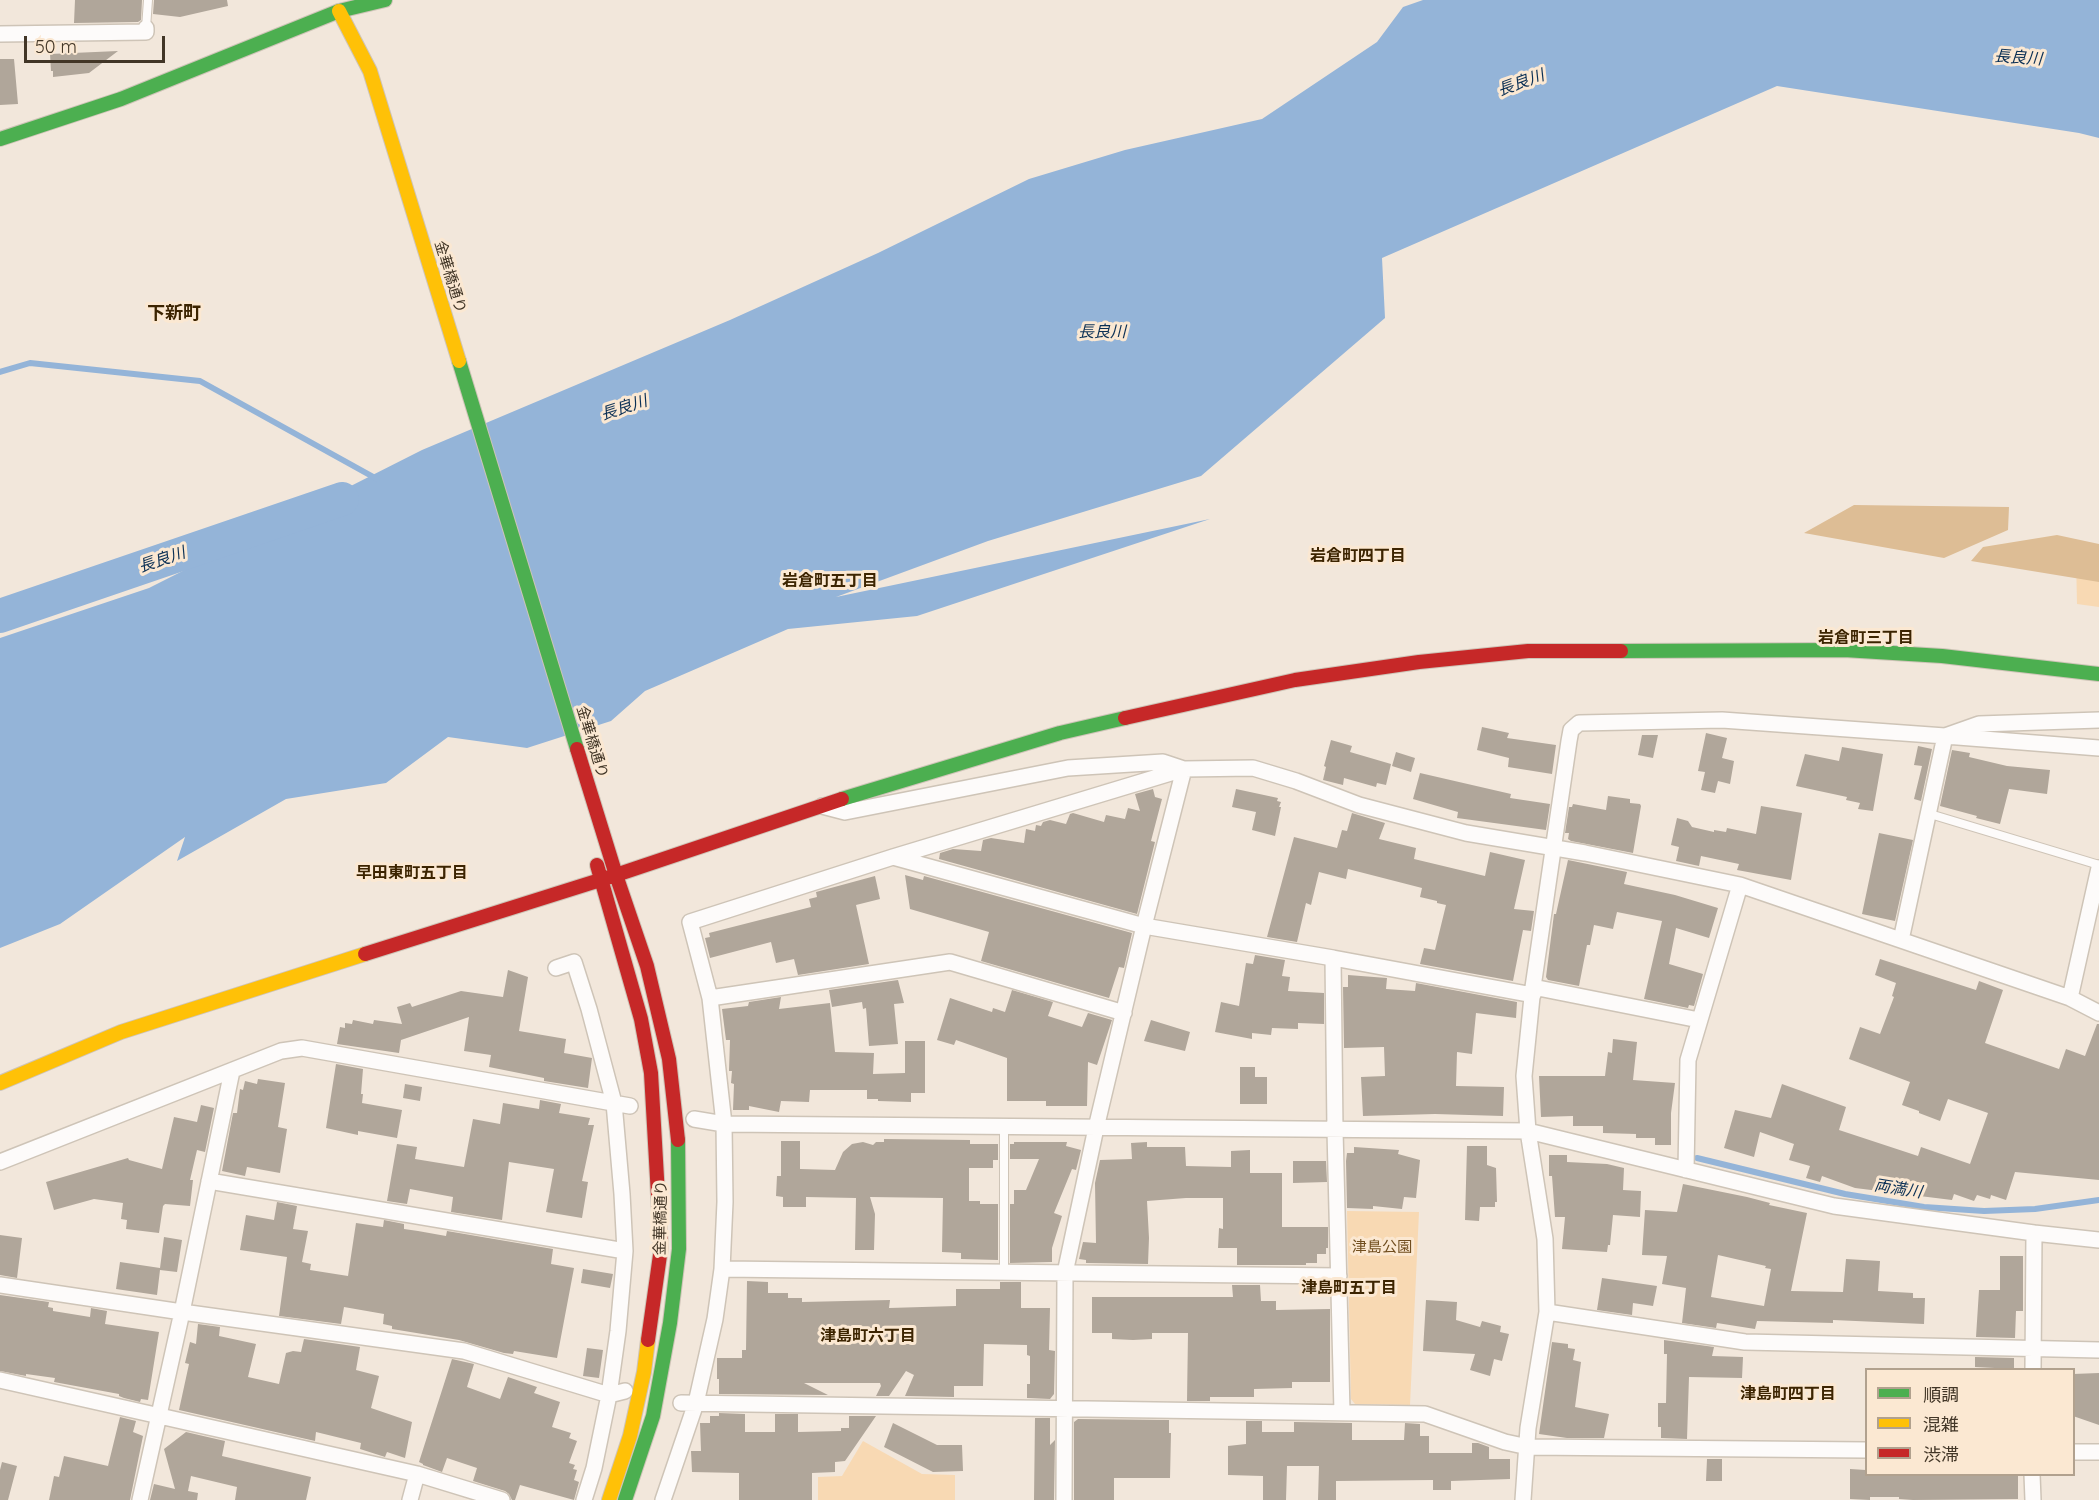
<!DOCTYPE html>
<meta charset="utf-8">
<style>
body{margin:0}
#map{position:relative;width:2099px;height:1500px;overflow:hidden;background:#f2e7db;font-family:Quicksand,"Noto Sans JP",sans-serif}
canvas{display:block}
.legend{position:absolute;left:1865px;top:1368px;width:210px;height:108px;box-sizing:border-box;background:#fbe8d2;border:2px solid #b1a18e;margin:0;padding:8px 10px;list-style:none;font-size:18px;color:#423627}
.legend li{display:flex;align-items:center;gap:12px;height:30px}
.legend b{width:30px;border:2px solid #b1a18e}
.scale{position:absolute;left:24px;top:36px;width:141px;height:27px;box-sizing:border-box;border:3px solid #423627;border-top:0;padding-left:8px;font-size:18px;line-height:21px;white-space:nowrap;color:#423627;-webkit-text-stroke:4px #fbe8d2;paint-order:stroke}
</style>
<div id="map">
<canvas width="2099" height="1500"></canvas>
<ul class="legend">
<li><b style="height:8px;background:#4caf50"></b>順調</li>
<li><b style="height:8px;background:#ffc107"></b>混雑</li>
<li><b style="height:8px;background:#c62828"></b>渋滞</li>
</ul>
<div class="scale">50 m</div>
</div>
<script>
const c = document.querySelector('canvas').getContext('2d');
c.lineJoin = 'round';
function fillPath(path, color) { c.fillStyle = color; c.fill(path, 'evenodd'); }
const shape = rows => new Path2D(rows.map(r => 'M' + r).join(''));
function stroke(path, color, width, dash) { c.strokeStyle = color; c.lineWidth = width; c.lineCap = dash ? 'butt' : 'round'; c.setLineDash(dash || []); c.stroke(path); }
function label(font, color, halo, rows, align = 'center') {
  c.font = font + ' Quicksand,"Noto Sans JP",sans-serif'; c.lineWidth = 6; c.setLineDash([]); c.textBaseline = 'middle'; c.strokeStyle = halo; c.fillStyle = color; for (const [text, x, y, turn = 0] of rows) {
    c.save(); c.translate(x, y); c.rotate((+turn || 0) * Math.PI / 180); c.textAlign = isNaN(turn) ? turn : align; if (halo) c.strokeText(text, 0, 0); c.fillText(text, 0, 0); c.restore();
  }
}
const green = shape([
 [2076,558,2099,562,2099,607,2077,604],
 [1347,1211,1419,1212,1410,1405,1355,1404,1351,1399],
 [863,1441,922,1474,955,1475,955,1500,818,1500,818,1477,842,1476]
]);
const forest = shape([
 [1854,505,2009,507,2008,530,1944,558,1804,533],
 [2057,535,2099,544,2099,582,1971,561,1983,547]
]);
const water = shape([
 [1423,0,2099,0,2099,138,2079,133,1777,86,1382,258,1385,318,1201,476,988,541,836,597,1210,519,917,616,788,629,645,691,611,721,527,748,448,737,386,783,286,799,177,861,185,837,60,924,0,948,0,638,149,588,422,450,730,320,878,253,1029,179,1125,150,1262,119,1377,42,1403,7]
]);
const stream = shape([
 [0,372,30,363,200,381,377,479],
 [1697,1158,1845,1194,1924,1207,1984,1211,2035,1209,2099,1200]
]);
const river = shape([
 [0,616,342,499]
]);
const building = shape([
 [75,0,142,0,141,20,138,22,74,23],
 [154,0,227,0,228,6,180,17,153,14],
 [118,51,89,73,53,77,53,71,51,71,50,54],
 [0,59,14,59,18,104,0,105],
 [1482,727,1509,733,1507,738,1556,745,1552,774,1508,767,1509,758,1477,750],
 [1706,733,1727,738,1722,758,1734,761,1730,784,1718,781,1715,793,1701,790,1705,772,1698,771],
 [1642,735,1658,735,1653,758,1638,755],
 [1331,740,1352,746,1350,752,1391,764,1386,785,1377,783,1376,787,1344,778,1343,785,1323,780,1326,767,1324,766],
 [1918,746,1932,749,1921,801,1914,799,1922,766,1914,765],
 [1842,747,1883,754,1873,811,1858,809,1860,803,1846,800,1847,797,1796,786,1805,754,1839,761],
 [1952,750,1970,753,1969,757,2007,766,2050,770,2047,794,2009,789,2000,824,1976,818,1977,816,1940,806],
 [1396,752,1415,758,1411,772,1392,766],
 [1420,773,1511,794,1510,798,1550,804,1546,830,1457,818,1458,812,1413,799],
 [1153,789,1155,797,1162,799,1151,841,1155,842,1137,914,939,859,940,853,953,849,981,851,983,840,991,838,1024,843,1026,829,1035,831,1036,825,1041,826,1043,822,1050,820,1066,824,1070,814,1073,813,1104,822,1106,815,1125,819,1128,808,1140,811,1135,794],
 [1236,789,1278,798,1277,801,1281,802,1279,807,1281,807,1275,836,1252,830,1256,812,1232,807],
 [1608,796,1630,799,1630,803,1640,804,1641,806,1633,853,1571,841,1568,839,1569,833,1565,833,1569,807,1572,807,1573,804,1606,810],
 [1761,806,1802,813,1791,880,1737,870,1739,864,1701,856,1699,866,1676,861,1679,847,1671,845,1677,818,1688,821,1692,827,1714,832,1714,830,1726,832,1727,828,1756,834],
 [1352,813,1385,823,1379,839,1416,848,1414,859,1485,876,1490,852,1525,860,1514,909,1534,911,1531,931,1523,930,1513,981,1420,964,1424,948,1435,950,1446,905,1437,903,1437,901,1420,897,1422,888,1348,869,1346,879,1319,872,1311,905,1306,903,1297,942,1267,937,1294,837,1337,848,1342,830,1347,831],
 [1879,833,1913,840,1895,921,1862,914],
 [1568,860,1627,872,1624,884,1675,895,1718,908,1709,938,1676,928,1669,964,1703,974,1694,1006,1689,1005,1688,1008,1644,999,1662,921,1617,912,1613,929,1594,925,1590,945,1587,945,1579,986,1548,980,1546,977,1554,914,1556,914],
 [905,875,923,880,924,876,1132,933,1124,968,1119,967,1109,998,981,961,989,932,910,909],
 [875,876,880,899,856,905,869,964,798,975,794,959,776,963,771,942,710,958,705,938,710,937,709,933,811,907,809,899,817,897,816,892],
 [1255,955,1285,960,1282,976,1290,977,1288,991,1324,993,1324,1024,1298,1023,1298,1029,1272,1028,1271,1035,1252,1033,1252,1039,1215,1032,1221,1002,1239,1006,1246,963,1253,964],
 [1880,959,1976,990,1979,981,2003,990,1985,1043,2059,1069,2066,1049,2085,1056,2097,1024,2099,1024,2099,1180,2015,1172,2006,1200,1991,1195,1990,1199,1977,1195,1974,1201,1954,1194,1952,1200,1855,1188,1822,1176,1820,1182,1806,1178,1810,1166,1789,1160,1794,1144,1760,1132,1754,1157,1724,1148,1735,1110,1771,1118,1782,1084,1846,1107,1839,1130,1918,1156,1921,1147,1970,1164,1988,1113,1948,1099,1940,1121,1919,1113,1919,1111,1902,1105,1910,1082,1849,1059,1860,1027,1880,1034,1894,997,1892,996,1896,983,1875,975],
 [508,970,528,977,519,1031,566,1039,564,1053,592,1058,588,1088,544,1081,544,1078,489,1067,491,1055,464,1051,469,1017,401,1040,399,1053,337,1044,340,1027,345,1028,345,1023,352,1024,353,1020,373,1024,374,1020,402,1024,397,1007,410,1003,412,1007,461,991,503,997],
 [1348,975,1387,978,1386,989,1415,991,1416,983,1517,1002,1516,1018,1476,1013,1472,1054,1457,1052,1456,1086,1504,1087,1503,1116,1435,1114,1363,1116,1361,1077,1385,1076,1384,1047,1344,1048,1343,987,1348,987],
 [898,980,904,1003,894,1004,898,1044,869,1046,866,1008,863,1009,862,1002,832,1007,829,990],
 [1012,990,1053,1002,1048,1016,1082,1027,1088,1013,1112,1020,1097,1065,1088,1062,1087,1106,1046,1106,1046,1101,1007,1101,1007,1058,956,1040,954,1045,937,1040,950,998,992,1012,993,1008,1005,1012],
 [781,997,779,1009,830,1003,835,1052,874,1053,873,1074,905,1073,905,1041,925,1041,925,1093,911,1093,911,1102,878,1101,878,1099,867,1099,867,1090,810,1090,809,1102,781,1101,779,1112,749,1106,749,1110,733,1110,734,1084,731,1083,732,1071,729,1071,730,1040,726,1040,722,1009,748,1006,749,1002],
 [1151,1020,1190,1032,1185,1051,1144,1041],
 [1613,1039,1637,1042,1633,1080,1675,1083,1671,1113,1671,1145,1655,1145,1655,1138,1636,1138,1636,1134,1603,1133,1603,1126,1573,1126,1573,1116,1541,1117,1539,1076,1605,1076,1608,1052,1612,1053],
 [336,1064,363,1069,361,1094,363,1094,362,1103,402,1110,397,1138,358,1131,358,1135,326,1128],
 [1240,1067,1255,1067,1255,1077,1267,1077,1267,1104,1240,1104],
 [258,1079,285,1083,278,1127,287,1129,280,1173,247,1167,245,1176,222,1171,233,1113,237,1113,240,1089,243,1090,245,1081,257,1084],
 [405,1084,422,1087,420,1101,403,1098],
 [540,1100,561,1104,559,1113,590,1118,588,1125,594,1125,582,1181,588,1182,582,1218,546,1212,554,1169,509,1162,502,1220,451,1212,453,1197,410,1189,407,1204,387,1201,397,1144,417,1147,415,1159,464,1167,473,1119,500,1124,503,1103,539,1109],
 [201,1105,214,1108,205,1152,197,1150,190,1180,193,1180,190,1206,165,1204,163,1206,159,1233,126,1229,127,1220,121,1219,123,1203,94,1199,54,1210,46,1182,128,1158,129,1160,162,1169,174,1117,197,1122],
 [884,1139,970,1140,970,1144,998,1144,998,1160,993,1160,993,1168,969,1168,969,1201,980,1201,980,1204,998,1204,998,1260,961,1259,961,1253,942,1252,943,1198,870,1197,875,1214,874,1250,855,1250,856,1198,806,1197,806,1207,783,1207,783,1197,776,1196,777,1176,781,1176,781,1141,800,1141,800,1169,835,1170,843,1152,852,1144,863,1142,873,1145,876,1142,884,1142],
 [1014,1142,1067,1142,1066,1146,1081,1150,1076,1170,1072,1169,1054,1213,1062,1216,1052,1248,1052,1262,1010,1263,1010,1204,1014,1204,1014,1190,1026,1190,1039,1159,1010,1159,1010,1144,1014,1144],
 [1147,1142,1147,1147,1185,1147,1186,1166,1231,1167,1231,1151,1250,1150,1250,1173,1282,1173,1282,1227,1328,1227,1328,1248,1326,1248,1326,1254,1317,1254,1317,1263,1306,1263,1306,1265,1237,1265,1237,1248,1218,1248,1219,1228,1223,1229,1223,1198,1186,1198,1147,1201,1149,1238,1148,1264,1086,1263,1086,1260,1079,1259,1083,1242,1096,1243,1095,1183,1100,1160,1132,1159,1131,1143],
 [1467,1146,1487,1146,1487,1165,1496,1168,1497,1202,1495,1202,1495,1207,1480,1207,1479,1221,1465,1220],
 [1354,1147,1399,1150,1398,1154,1420,1160,1416,1198,1404,1197,1402,1209,1373,1206,1373,1209,1347,1208,1346,1161,1347,1153,1354,1153],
 [1549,1155,1567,1155,1567,1162,1607,1164,1624,1168,1623,1190,1641,1191,1640,1217,1613,1215,1610,1245,1608,1245,1607,1252,1562,1249,1565,1217,1555,1217,1552,1176,1549,1176],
 [1293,1161,1326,1161,1327,1182,1293,1183],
 [1683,1184,1747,1197,1770,1203,1769,1205,1807,1213,1791,1291,1843,1292,1846,1259,1880,1261,1878,1291,1913,1293,1913,1298,1925,1298,1924,1324,1833,1320,1833,1323,1757,1321,1755,1329,1717,1323,1716,1328,1682,1323,1686,1288,1662,1284,1667,1256,1642,1255,1645,1210,1677,1212],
 [1718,1255,1766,1266,1765,1268,1771,1269,1764,1306,1711,1297],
 [277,1202,297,1206,293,1229,308,1231,302,1262,311,1264,310,1270,348,1276,356,1223,383,1227,384,1220,404,1224,404,1229,418,1231,446,1236,447,1231,553,1249,551,1264,574,1268,557,1358,514,1351,513,1354,504,1353,459,1340,392,1329,392,1326,383,1324,384,1314,344,1307,341,1324,279,1316,287,1257,240,1250,246,1215,274,1220],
 [0,1235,22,1238,17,1278,0,1275],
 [164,1237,182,1240,177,1272,160,1270,157,1295,116,1289,120,1262,160,1268],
 [2000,1256,2023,1256,2023,1311,2016,1311,2015,1338,1976,1337,1979,1290,2000,1290],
 [583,1269,613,1274,610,1288,581,1283],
 [1602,1278,1657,1286,1653,1306,1633,1303,1632,1315,1597,1310],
 [747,1281,768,1282,768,1293,788,1293,788,1298,802,1298,802,1302,890,1300,889,1308,956,1306,956,1289,1000,1289,1000,1282,1021,1282,1021,1308,1050,1308,1049,1350,1055,1351,1054,1394,1050,1399,1027,1398,1027,1384,1030,1384,1030,1356,1027,1355,1027,1345,984,1344,983,1386,954,1386,954,1397,905,1396,914,1375,906,1371,889,1396,876,1396,881,1386,880,1383,804,1383,828,1395,719,1394,719,1379,717,1379,717,1358,742,1358,742,1350,746,1350],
 [1232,1285,1260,1285,1261,1301,1276,1301,1276,1310,1330,1309,1330,1382,1292,1382,1292,1388,1254,1389,1254,1397,1210,1397,1210,1401,1187,1401,1188,1333,1152,1333,1152,1339,1133,1340,1112,1339,1112,1333,1092,1333,1092,1297,1233,1297],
 [0,1295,49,1302,48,1307,53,1308,53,1311,90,1317,91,1308,107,1311,105,1324,159,1332,148,1400,141,1399,140,1402,124,1398,119,1396,119,1394,54,1382,55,1378,26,1374,26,1376,0,1371],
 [1426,1300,1457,1302,1456,1320,1480,1327,1482,1321,1501,1326,1500,1332,1509,1334,1502,1361,1494,1359,1490,1376,1470,1370,1475,1354,1423,1351],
 [198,1324,220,1327,219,1336,256,1344,248,1377,279,1384,286,1353,293,1351,301,1352,304,1339,360,1347,356,1370,379,1376,371,1408,412,1422,405,1458,387,1452,385,1457,382,1456,360,1449,361,1443,316,1432,315,1441,179,1410,189,1364,185,1363,190,1342,196,1344],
 [1664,1340,1714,1347,1712,1356,1743,1357,1742,1378,1689,1377,1687,1439,1661,1438,1661,1427,1658,1427,1658,1403,1666,1403,1667,1354,1664,1354],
 [1552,1342,1568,1344,1568,1348,1575,1349,1573,1360,1581,1362,1575,1407,1609,1414,1604,1438,1567,1438,1539,1434],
 [587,1348,603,1350,599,1378,583,1376],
 [1975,1357,2014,1358,2014,1369,1975,1367],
 [452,1359,474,1364,467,1387,500,1399,508,1377,537,1387,534,1393,560,1402,552,1427,571,1433,569,1438,577,1441,569,1463,575,1465,573,1469,577,1470,574,1480,579,1482,574,1500,520,1485,515,1500,512,1500,509,1494,505,1491,473,1481,477,1468,447,1458,442,1472,423,1465,423,1464,419,1462],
 [2099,1373,2099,1425,2073,1416,2073,1374],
 [719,1413,745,1414,745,1432,775,1432,775,1414,798,1414,798,1432,841,1431,841,1428,849,1428,849,1416,876,1416,845,1461,835,1462,835,1472,812,1473,812,1500,739,1500,739,1473,692,1472,691,1451,701,1451,700,1423,710,1423,710,1416,719,1416],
 [120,1417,136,1421,133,1432,143,1436,130,1500,49,1500,54,1476,59,1477,64,1456,108,1466],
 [1035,1418,1050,1418,1050,1445,1055,1440,1054,1500,1034,1500],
 [1078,1419,1169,1420,1169,1433,1171,1433,1170,1478,1114,1478,1114,1500,1074,1500,1074,1422],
 [1246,1421,1262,1421,1262,1432,1294,1432,1294,1422,1352,1423,1352,1440,1404,1440,1405,1423,1420,1424,1420,1436,1429,1436,1429,1453,1472,1453,1472,1443,1478,1443,1489,1447,1489,1459,1510,1459,1510,1479,1451,1481,1451,1490,1433,1490,1433,1480,1336,1481,1336,1500,1318,1500,1319,1466,1287,1466,1286,1500,1263,1500,1263,1476,1228,1475,1228,1446,1246,1444],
 [893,1423,937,1445,962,1445,963,1471,933,1472,884,1447],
 [186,1432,225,1441,222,1456,311,1477,306,1500,235,1500,237,1487,191,1476,188,1491,198,1493,197,1500,150,1500,154,1484,175,1489,164,1449],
 [1707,1459,1722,1459,1722,1481,1706,1481],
 [2,1462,17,1466,8,1500,0,1500,0,1470],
 [1850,1469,1866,1470,1866,1474,2018,1474,2018,1499,1913,1500,1899,1499,1899,1497,1870,1497,1870,1500,1850,1499]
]);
const lane = shape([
 [146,28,148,0],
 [1930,814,2099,865],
 [1004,1272,1004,1126]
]);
const street = shape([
 [0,34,146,32,146,28],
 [822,806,845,812,1068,768,1163,762,1184,769],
 [893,857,1144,926,1333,958],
 [1740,885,2070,998,2099,1013],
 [1901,940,1945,736,2099,748],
 [556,968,574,962,589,1009,614,1103,622,1194,625,1251,618,1331,609,1395,594,1468,584,1500],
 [1533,987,1699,1020],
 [710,998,950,962,1124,1013],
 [2070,998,2099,868],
 [694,1119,724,1124,1528,1131,1524,1076,1533,987,1569,741,1571,730,1579,723,1722,720,1945,736,1979,724,2099,720],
 [0,1162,281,1051,302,1048,630,1106],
 [209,1181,625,1251],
 [722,1269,1339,1276],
 [0,1285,182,1312,232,1071],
 [1547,1312,1745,1342,2099,1350],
 [2033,1370,2034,1233,2099,1240],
 [0,1380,417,1474,502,1500],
 [681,1403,1425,1414,1505,1442,1528,1447,1866,1450],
 [1342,1412,1335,1130,1333,958,1533,995],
 [2074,1452,2099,1452],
 [2032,1474,2033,1500],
 [140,1500,182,1312,464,1351,609,1395,625,1391],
 [410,1500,417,1474],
 [663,1500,696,1403,715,1319,722,1269,725,1202,724,1124,710,998,690,922,893,857,1184,769,1253,768,1296,781,1359,805,1466,833,1585,853,1740,885,1688,1060,1686,1170],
 [1064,1500,1065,1273,1096,1128,1144,926,1184,769],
 [1523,1500,1528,1428,1547,1312,1545,1239,1528,1131,1834,1206,2034,1233]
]);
const fast = shape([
 [0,139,121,99,339,11,385,0],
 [459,361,577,749],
 [1621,651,1844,650,1942,656,2099,674],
 [842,799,1060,733,1125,718],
 [625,1500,653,1416,670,1323,679,1249,678,1140]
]);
const slow = shape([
 [339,11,370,71,459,361],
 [0,1083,121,1032,365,954],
 [609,1500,630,1436,644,1372,648,1340]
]);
const jam = shape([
 [1125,718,1295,680,1419,662,1528,651,1621,651],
 [577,749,616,875,647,966,669,1059,678,1140],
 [597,865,641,1019,651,1073,661,1248,648,1340],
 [365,954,616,875,842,799]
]);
const streetNames = [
 ["金華橋通り",450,277,73],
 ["金華橋通り",592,742,73],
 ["金華橋通り",661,1218,-89]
];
const parkNames = [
 ["津島公園",1382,1247]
];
const waterNames = [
 ["長良川",2018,58,4],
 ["長良川",1521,83,-20],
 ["長良川",1102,332],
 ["長良川",624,408,-18],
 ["長良川",162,560,-19],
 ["両満川",1898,1189,9]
];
const neighbourhoodNames = [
 ["岩倉町四丁目",1358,556],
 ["岩倉町五丁目",830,581],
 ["岩倉町三丁目",1866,638],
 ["早田東町五丁目",412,873],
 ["津島町五丁目",1349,1288],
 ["津島町六丁目",868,1336],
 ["津島町四丁目",1788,1394]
];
const quarterNames = [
 ["下新町",174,314]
];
fillPath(green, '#f8d9b3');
fillPath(forest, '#ddbd95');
fillPath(water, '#94b4d8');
stroke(stream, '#94b4d8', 6);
stroke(river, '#94b4d8', 34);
fillPath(building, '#b0a69a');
stroke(lane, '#cec4b7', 10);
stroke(street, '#cec4b7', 18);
stroke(fast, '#cec4b7', 16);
stroke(slow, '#cec4b7', 16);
stroke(jam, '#cec4b7', 16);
stroke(lane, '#fdfbfa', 8);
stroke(street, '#fdfbfa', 15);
stroke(fast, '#4caf50', 14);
stroke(slow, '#ffc107', 14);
stroke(jam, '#c62828', 14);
label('15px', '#423627', '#fbe8d2', streetNames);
label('15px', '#714e1f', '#fbe8d2', parkNames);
label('italic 16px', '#0b3055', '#fbe8d2', waterNames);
label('bold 16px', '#3c2401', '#fbe8d2', neighbourhoodNames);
label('bold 18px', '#3c2401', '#fbe8d2', quarterNames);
</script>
